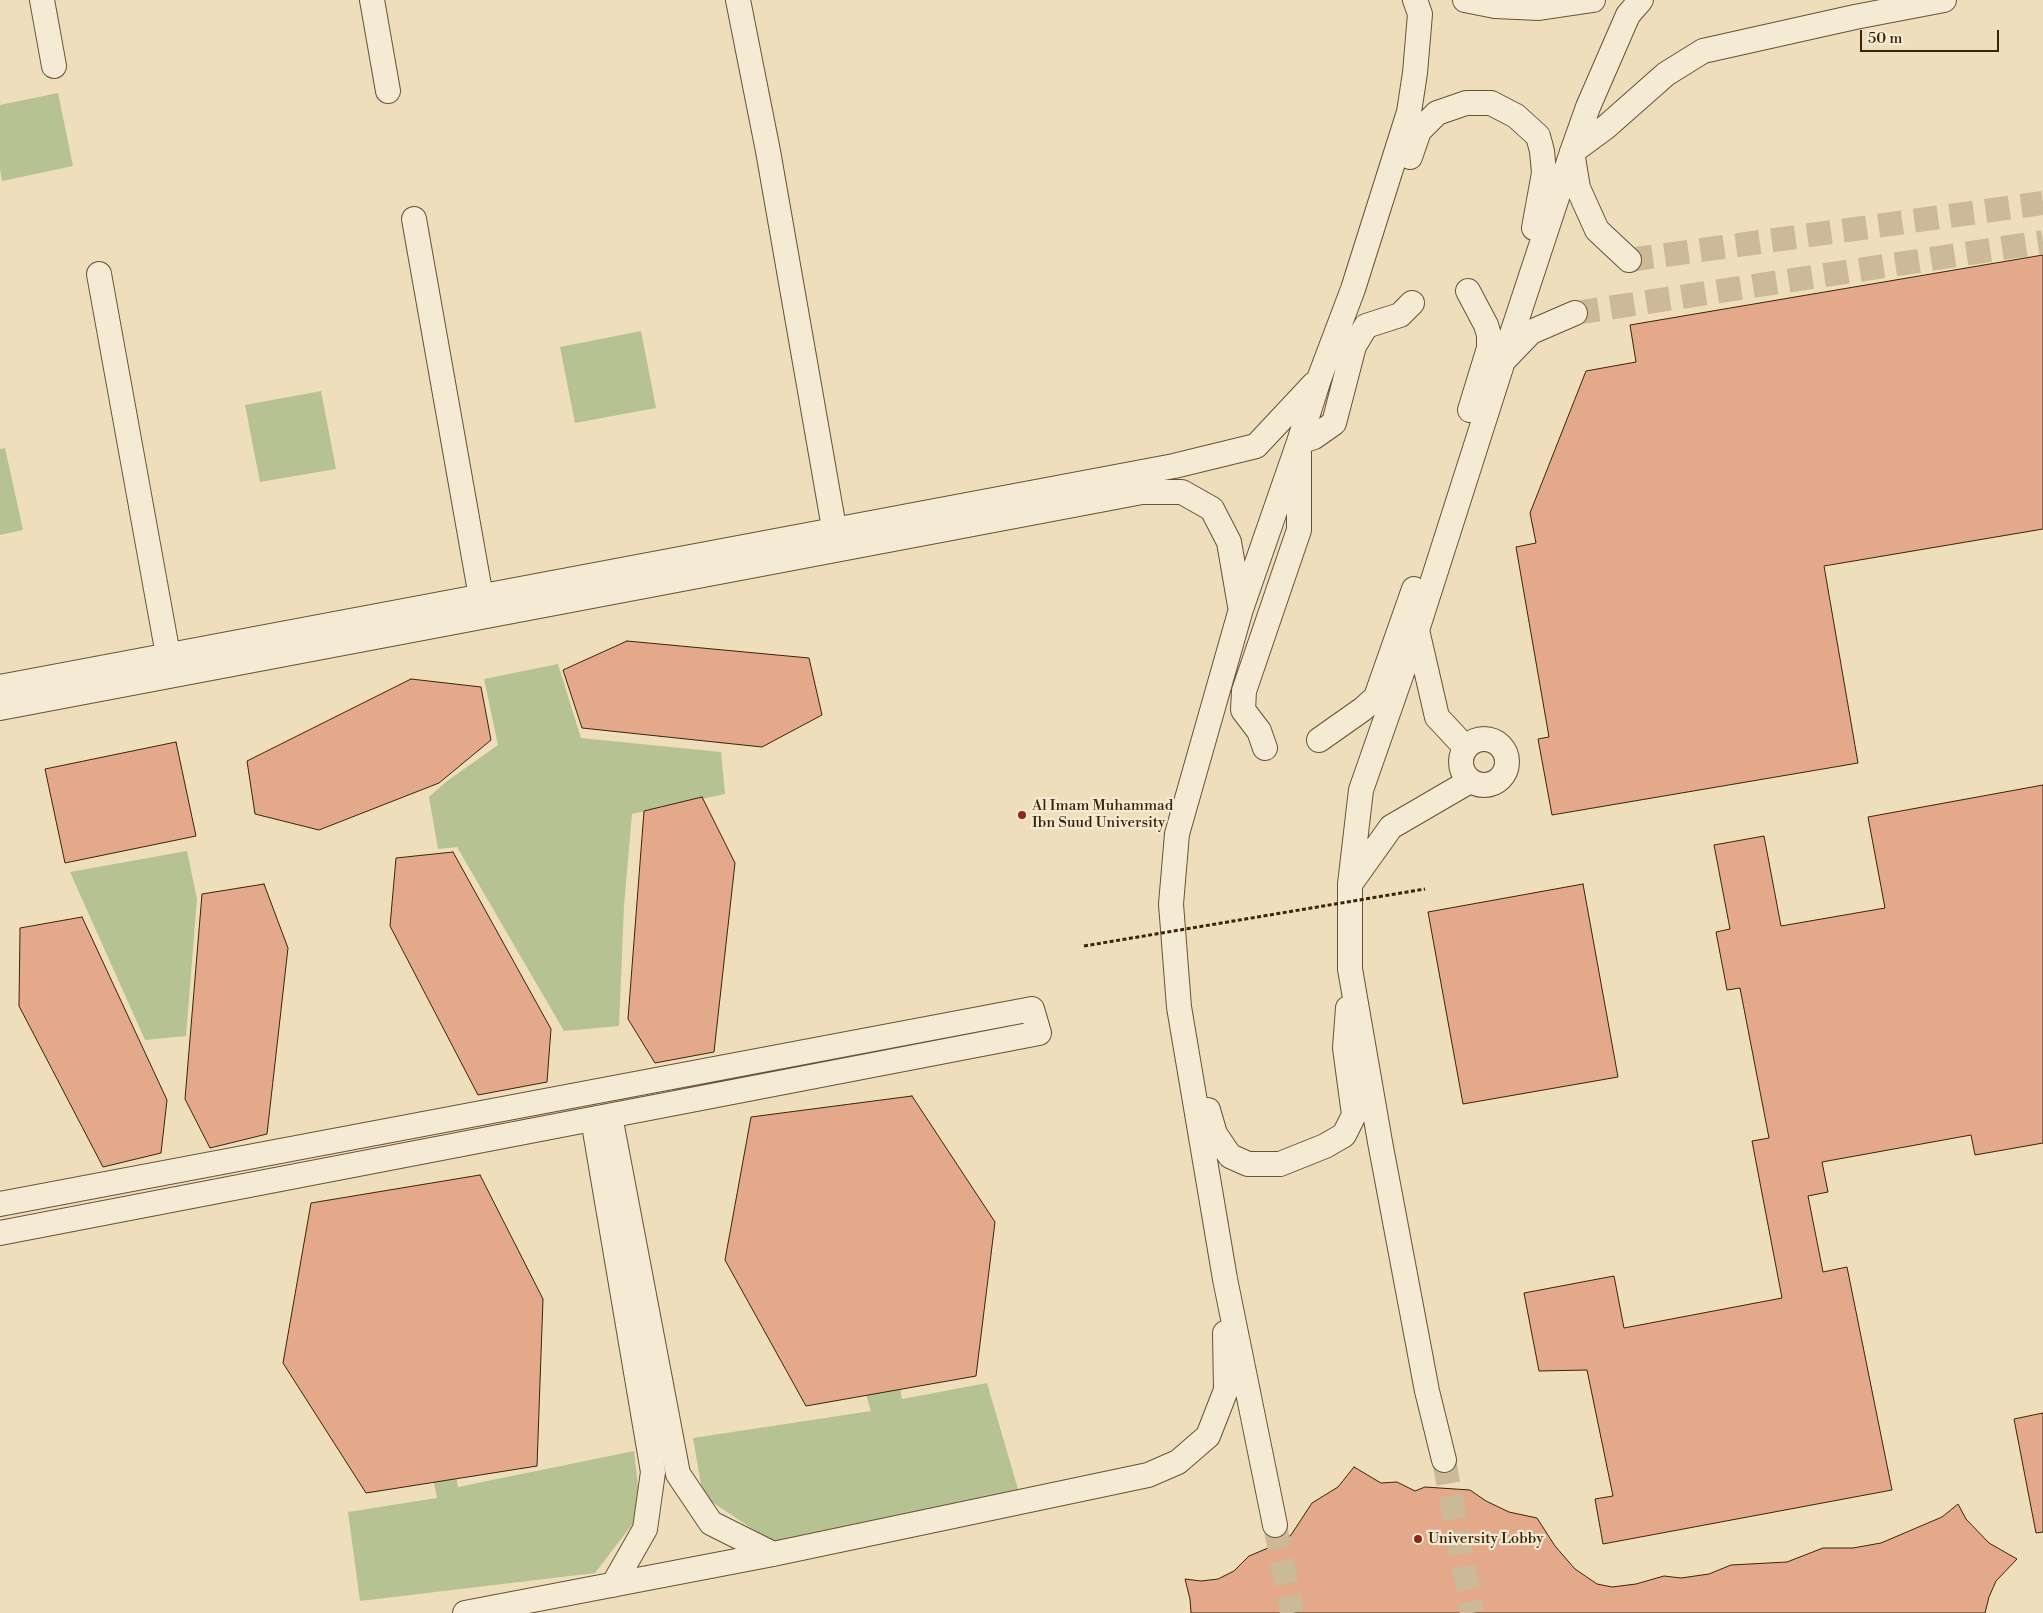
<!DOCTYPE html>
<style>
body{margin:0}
#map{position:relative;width:2043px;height:1613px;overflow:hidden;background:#efdebb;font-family:"Libre Bodoni",serif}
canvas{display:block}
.scale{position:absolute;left:1860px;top:30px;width:139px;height:22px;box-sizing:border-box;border:2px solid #392409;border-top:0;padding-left:6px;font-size:15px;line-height:18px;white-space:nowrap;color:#392409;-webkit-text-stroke:4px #f5ead3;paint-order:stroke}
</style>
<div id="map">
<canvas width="2043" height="1613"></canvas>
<div class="scale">50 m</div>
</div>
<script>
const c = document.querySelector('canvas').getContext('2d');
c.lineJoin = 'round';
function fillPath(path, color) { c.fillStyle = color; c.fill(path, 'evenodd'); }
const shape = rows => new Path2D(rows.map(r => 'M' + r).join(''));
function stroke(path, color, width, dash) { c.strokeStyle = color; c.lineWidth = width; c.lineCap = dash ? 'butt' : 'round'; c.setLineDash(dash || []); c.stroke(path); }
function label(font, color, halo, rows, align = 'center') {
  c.font = font + ' "Libre Bodoni",serif'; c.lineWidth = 4.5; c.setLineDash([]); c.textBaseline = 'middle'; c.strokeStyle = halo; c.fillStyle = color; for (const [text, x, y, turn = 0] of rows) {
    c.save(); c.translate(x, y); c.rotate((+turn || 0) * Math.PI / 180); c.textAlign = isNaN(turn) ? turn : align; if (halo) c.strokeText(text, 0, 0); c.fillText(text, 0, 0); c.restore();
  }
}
const green = shape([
 [58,93,73,166,2,181,0,169,0,105],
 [641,331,656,408,575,423,560,347],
 [321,391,336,469,260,482,245,405],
 [5,448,23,530,0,535,0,449],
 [558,664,581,738,721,752,725,794,632,814,624,906,619,1026,564,1031,457,847,438,849,429,797,447,781,498,745,484,679],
 [187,851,197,899,186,1036,145,1040,70,872],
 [827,1270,887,1308,902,1399,987,1383,1020,1496,775,1544,703,1496,693,1438,871,1411],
 [442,1389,458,1487,634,1451,641,1513,595,1573,360,1601,348,1512,437,1498,420,1415]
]);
const building = shape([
 [2043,255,2043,529,1824,566,1858,763,1552,815,1538,739,1549,737,1516,547,1536,543,1530,513,1586,371,1636,362,1630,325,2043,255],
 [627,641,809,658,822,715,762,747,582,728,563,670,627,641],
 [411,679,481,687,491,740,439,783,319,830,255,814,247,761,411,679],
 [176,742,196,836,65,863,45,769,176,742],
 [2043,785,2043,1143,1975,1155,1971,1135,1822,1162,1828,1192,1808,1196,1823,1272,1847,1267,1892,1490,1603,1544,1595,1499,1613,1496,1587,1370,1539,1371,1524,1293,1614,1276,1624,1328,1782,1298,1752,1141,1769,1138,1740,988,1727,990,1716,932,1730,929,1714,845,1764,836,1781,926,1885,908,1868,817,2043,785],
 [702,797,735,863,714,1052,655,1063,628,1019,644,811,702,797],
 [453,852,551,1029,547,1082,478,1095,390,926,396,858,453,852],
 [264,884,288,948,267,1134,210,1148,185,1099,202,894,264,884],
 [1583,884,1618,1077,1463,1104,1428,912,1583,884],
 [82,917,167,1100,161,1153,103,1167,19,1006,20,928,82,917],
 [912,1096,995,1222,976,1376,806,1406,725,1260,751,1117,912,1096],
 [480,1175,543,1299,537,1466,366,1493,283,1363,311,1203,480,1175],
 [2043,1413,2043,1532,2036,1533,2014,1419,2043,1413],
 [1354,1467,1381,1483,1397,1482,1415,1491,1425,1487,1470,1490,1486,1501,1509,1512,1537,1518,1555,1546,1575,1569,1597,1584,1612,1587,1636,1584,1664,1576,1681,1578,1709,1574,1731,1565,1787,1562,1823,1548,1853,1548,1881,1543,1942,1517,1958,1504,1966,1519,1989,1543,2017,1559,1996,1581,1989,1597,1985,1613,1191,1613,1190,1599,1185,1579,1201,1581,1218,1579,1234,1571,1249,1556,1280,1543,1291,1535,1312,1503,1338,1487,1354,1467]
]);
const minorTunnel = shape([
 [1629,260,2043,203],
 [1575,313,2043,242],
 [1444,1460,1472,1613],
 [1275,1525,1292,1613]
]);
const minor = shape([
 [42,0,54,66],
 [372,0,388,91],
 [738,0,768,151,837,545],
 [1465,0,1495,6,1539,8,1593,0],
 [1410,157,1419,131,1437,113,1466,103,1491,103,1516,116,1538,136,1542,151,1544,173,1534,228],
 [414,219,481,597],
 [1629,260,1597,230,1578,188,1572,152,1606,127,1666,74,1703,51,1855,17,1944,0],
 [99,274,168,655],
 [1468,291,1486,325,1489,335,1489,348,1470,410],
 [1506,358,1531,332,1575,313],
 [1417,630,1437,717,1465,747],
 [0,687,1174,466,1256,446,1314,384],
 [0,708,1142,492,1182,492,1212,509,1229,542,1240,606],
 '1461 762a23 23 0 1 1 46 0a23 23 0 1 1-46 0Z',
 [1319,740,1363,709,1376,697,1414,589],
 [1265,748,1259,731,1243,710,1244,691,1299,530,1299,442,1314,437,1334,423,1354,346,1366,326,1400,315,1412,303],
 [1351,883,1391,827,1470,781],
 [1208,1110,1215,1134,1230,1156,1248,1164,1280,1164,1325,1146,1344,1135,1354,1115,1345,1048,1348,1008],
 [610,1116,678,1474,711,1523,773,1554],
 [593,1119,653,1472,645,1529,613,1585],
 [0,1204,1032,1009,1039,1033,0,1233],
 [1444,1460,1427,1391,1380,1142,1350,969,1350,884,1361,790,1417,630,1503,361,1572,152,1588,107,1628,15,1641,0],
 [1275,1525,1225,1279,1179,1007,1171,904,1177,834,1241,609,1299,442,1319,379,1353,289,1409,112,1415,73,1420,14,1415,0],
 [465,1613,773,1554,1148,1475,1178,1462,1208,1436,1226,1390,1225,1333]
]);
const pathBridge = shape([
 [1084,946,1425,889]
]);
const markers = [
 [1022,815,5,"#8f2418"],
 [1418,1539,5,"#8f2418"]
];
const poiNames = [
 ["Al Imam Muhammad",1032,806],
 ["Ibn Suud University",1032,823],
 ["University Lobby",1428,1539]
];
fillPath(green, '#b6c292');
fillPath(building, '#e4a88b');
stroke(building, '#392409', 1);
stroke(minorTunnel, '#cbb997', 24, [24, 12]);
stroke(minor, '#665236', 26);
stroke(minor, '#f5ead3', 24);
stroke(pathBridge, '#392409', 3, [4, 2.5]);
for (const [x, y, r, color] of markers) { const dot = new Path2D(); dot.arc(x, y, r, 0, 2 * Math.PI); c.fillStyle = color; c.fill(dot); stroke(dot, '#f5ead3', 2); }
label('15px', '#392409', '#f5ead3', poiNames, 'left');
</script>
